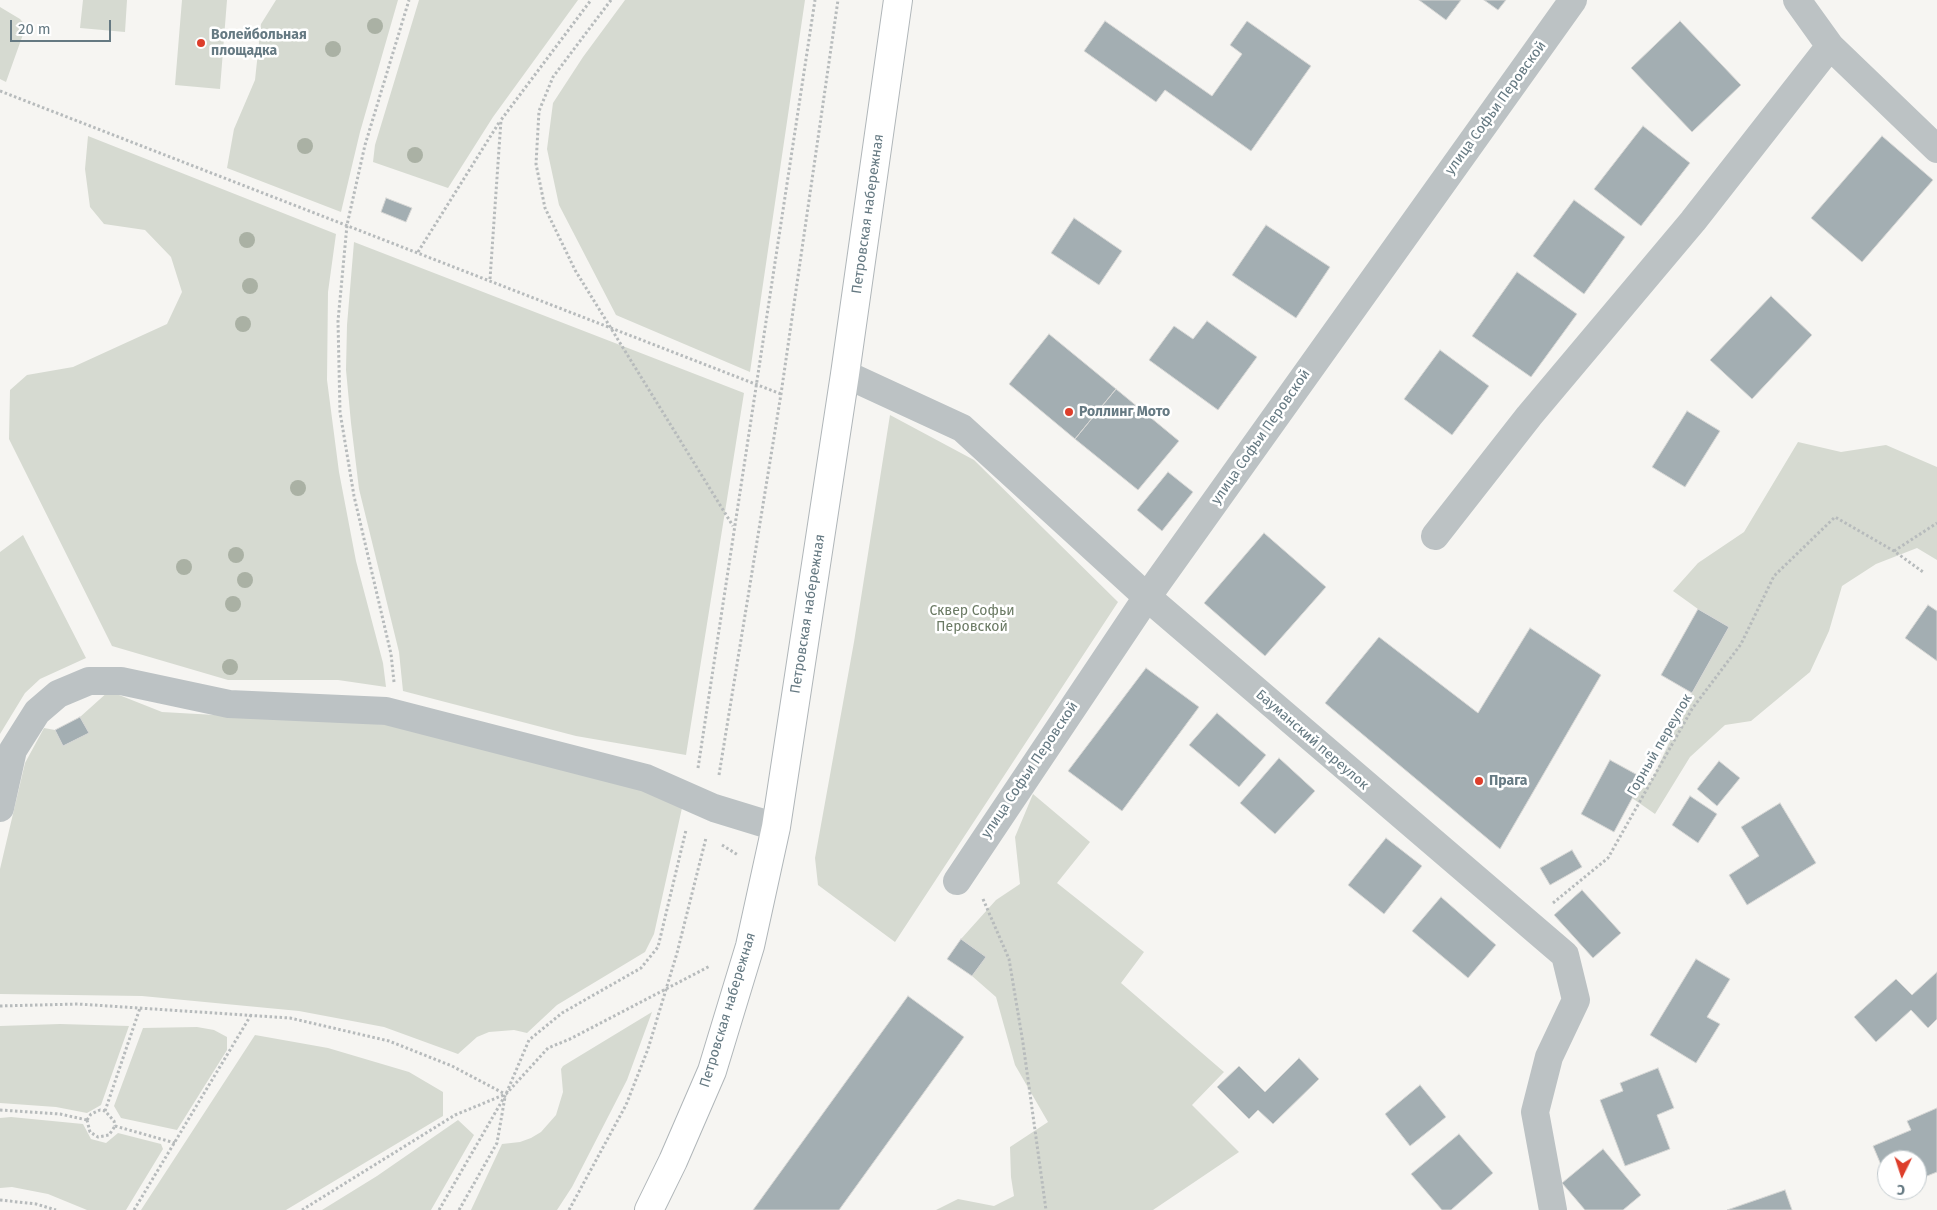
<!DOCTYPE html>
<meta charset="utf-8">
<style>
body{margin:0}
#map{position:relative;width:1937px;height:1210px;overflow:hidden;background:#f6f5f2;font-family:"Fira Sans",sans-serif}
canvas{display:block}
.north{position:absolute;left:1877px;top:1150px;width:50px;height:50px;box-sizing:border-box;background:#fff;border:1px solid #c1c9cd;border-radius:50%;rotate:184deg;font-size:14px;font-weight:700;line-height:20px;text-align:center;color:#657982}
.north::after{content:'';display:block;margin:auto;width:18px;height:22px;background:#dd3e2b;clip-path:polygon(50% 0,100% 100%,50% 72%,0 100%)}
.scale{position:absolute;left:10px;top:20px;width:101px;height:22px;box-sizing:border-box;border:2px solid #657982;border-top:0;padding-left:6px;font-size:15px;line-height:18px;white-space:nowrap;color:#657982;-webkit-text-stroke:4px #fff;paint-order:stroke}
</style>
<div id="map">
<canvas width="1937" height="1210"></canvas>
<div class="north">С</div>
<div class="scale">20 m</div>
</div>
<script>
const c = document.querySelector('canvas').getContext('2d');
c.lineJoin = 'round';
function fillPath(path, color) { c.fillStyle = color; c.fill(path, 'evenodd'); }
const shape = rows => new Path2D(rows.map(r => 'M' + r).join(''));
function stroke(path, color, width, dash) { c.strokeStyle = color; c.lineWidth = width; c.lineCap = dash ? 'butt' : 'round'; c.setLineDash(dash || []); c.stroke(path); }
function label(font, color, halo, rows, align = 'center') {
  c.font = font + ' "Fira Sans",sans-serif'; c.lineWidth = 5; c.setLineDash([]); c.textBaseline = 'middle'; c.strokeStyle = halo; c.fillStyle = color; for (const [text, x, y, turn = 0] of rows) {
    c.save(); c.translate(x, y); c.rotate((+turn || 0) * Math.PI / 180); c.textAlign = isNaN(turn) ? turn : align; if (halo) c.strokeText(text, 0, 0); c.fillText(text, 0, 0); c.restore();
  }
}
const green = shape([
 [83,0,127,0,125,32,80,28],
 [182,0,227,0,220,89,175,85],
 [276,0,398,0,360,132,341,212,227,168,234,129,255,80,261,24],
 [419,0,578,0,493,117,448,188,373,162,375,145],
 [625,0,805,0,750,372,616,315,559,205,547,149,553,103,583,57],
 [0,7,20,19,26,26,6,82,0,79],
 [88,136,336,234,328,292,327,380,339,472,356,561,383,663,386,687,338,680,228,680,112,646,9,439,10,390,27,375,73,367,167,324,182,292,171,257,145,230,104,224,90,207,85,169],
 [354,242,744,393,686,755,576,736,403,691,399,652,359,489,351,423,346,370,347,325],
 [890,415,974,460,1118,602,895,942,818,885,815,858,854,642],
 [1798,442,1841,452,1886,445,1937,467,1937,560,1917,548,1876,564,1842,586,1829,631,1810,672,1751,721,1725,725,1690,757,1655,814,1632,798,1652,780,1692,693,1729,627,1698,609,1673,591,1698,563,1744,532],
 [23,535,86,658,40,679,25,693,0,734,0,552],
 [109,691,162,712,394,725,640,787,682,808,654,934,645,952,557,1005,527,1033,514,1030,489,1032,477,1037,458,1054,384,1027,299,1011,142,996,0,994,0,869,25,763,44,728,55,730,63,746,88,733,80,717],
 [1033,794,1090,842,1057,883,1144,952,1121,983,1224,1072,1192,1105,1239,1152,1153,1210,936,1210,958,1199,994,1206,1014,1196,1011,1177,1010,1147,1048,1122,1015,1065,996,997,972,976,985,957,961,939,996,900,1020,884,1015,837],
 [652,1012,627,1080,572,1187,557,1210,471,1210,502,1144,520,1142,531,1138,541,1132,556,1115,563,1092,561,1069,563,1066],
 [60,1024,129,1026,101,1105,87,1113,56,1107,0,1103,0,1026],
 [197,1027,214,1030,227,1037,227,1050,177,1130,121,1118,114,1106,143,1028],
 [255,1035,328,1048,409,1072,443,1092,443,1116,286,1210,141,1210],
 [11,1117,83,1124,91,1139,106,1143,118,1133,161,1144,163,1149,126,1210,87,1210,48,1194,12,1187,0,1188,0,1118],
 [458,1120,474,1135,431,1210,322,1210,377,1176]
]);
const building = shape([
 [1419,0,1461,0,1446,20,1419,0],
 [1484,0,1506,0,1498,10,1484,0],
 [1105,21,1212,96,1242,54,1230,45,1247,21,1311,66,1251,151,1165,90,1156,102,1084,51,1105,21],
 [1680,21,1741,85,1692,132,1631,68,1680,21],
 [1643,126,1690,163,1641,226,1594,189,1643,126],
 [1882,136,1933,180,1862,262,1811,218,1882,136],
 [386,198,412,208,406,222,381,212,386,198],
 [1574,200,1625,237,1584,294,1533,256,1574,200],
 [1074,218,1122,251,1099,285,1051,253,1074,218],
 [1266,225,1330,267,1296,318,1232,275,1266,225],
 [1517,272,1577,314,1531,377,1472,336,1517,272],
 [1771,296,1812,335,1752,399,1710,360,1771,296],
 [1207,321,1257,357,1218,410,1149,360,1174,326,1193,339,1207,321],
 [1049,334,1116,389,1075,439,1009,384,1049,334],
 [1440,350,1489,386,1452,435,1404,399,1440,350],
 [1116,389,1179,441,1138,490,1075,439,1116,389],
 [1687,411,1720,431,1685,487,1652,467,1687,411],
 [1168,472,1193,492,1162,531,1137,510,1168,472],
 [1264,533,1326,587,1265,656,1204,603,1264,533],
 [1928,605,1937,611,1937,661,1905,638,1928,605],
 [1698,609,1729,627,1692,693,1661,675,1698,609],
 [1530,628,1601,675,1500,849,1325,703,1379,637,1478,713,1530,628],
 [1146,668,1199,707,1122,811,1068,771,1146,668],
 [1217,713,1266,755,1239,787,1189,745,1217,713],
 [80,717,89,733,63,746,55,730,80,717],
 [1279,758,1315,791,1275,834,1240,803,1279,758],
 [1610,760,1643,778,1614,832,1581,814,1610,760],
 [1719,761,1740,778,1717,806,1697,789,1719,761],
 [1690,796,1717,814,1698,843,1672,825,1690,796],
 [1780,803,1816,863,1747,905,1729,875,1759,856,1741,827,1780,803],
 [1386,838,1422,866,1384,914,1348,885,1386,838],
 [1572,850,1582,867,1550,885,1540,868,1572,850],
 [1582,890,1621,933,1593,958,1554,915,1582,890],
 [1441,897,1496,945,1468,978,1412,931,1441,897],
 [961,939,986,957,972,976,947,959,961,939],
 [1696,959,1730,979,1707,1017,1720,1024,1696,1063,1650,1035,1696,959],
 [1937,972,1937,1019,1928,1028,1911,1010,1876,1042,1854,1017,1896,979,1912,995,1937,972],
 [908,996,964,1037,839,1210,753,1210,908,996],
 [1299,1058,1319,1079,1273,1124,1258,1110,1249,1119,1217,1087,1239,1066,1265,1092,1299,1058],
 [1658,1068,1674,1108,1657,1115,1670,1149,1625,1166,1600,1100,1623,1091,1620,1083,1658,1068],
 [1420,1085,1446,1117,1410,1146,1385,1114,1420,1085],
 [1937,1108,1937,1172,1917,1180,1917,1160,1887,1160,1887,1179,1873,1146,1911,1130,1907,1121,1937,1108],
 [1459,1134,1493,1173,1451,1210,1442,1210,1411,1174,1459,1134],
 [1603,1149,1641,1195,1623,1210,1585,1210,1562,1183,1603,1149],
 [1785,1190,1792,1210,1727,1210,1785,1190]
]);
const path = shape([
 [611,0,553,77,539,111,536,164,545,208,575,270,733,526],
 [0,91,781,394],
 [418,252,500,121],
 [490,279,501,120,591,0],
 [1894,551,1937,523],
 [394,682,391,654,354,496,340,412,338,321,347,225,365,145,409,0],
 [698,768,815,0],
 [719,775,781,394,838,0],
 [722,845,738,855],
 [983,899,1009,959,1023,1043,1046,1210],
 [1553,903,1608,858,1692,709,1741,644,1774,576,1835,517,1894,551,1923,572],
 [0,1006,78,1004,290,1018,389,1041,452,1066,505,1094],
 [0,1110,60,1114,87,1120],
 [105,1111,140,1008],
 [87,1120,90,1132,98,1137,109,1135,115,1126],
 [87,1120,91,1114,100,1110,105,1111,114,1121,115,1126],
 [115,1126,175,1143],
 [0,1200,36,1204,56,1210],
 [134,1210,251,1015],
 [302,1210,455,1115,506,1094,548,1048,570,1039,710,966],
 [439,1210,506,1094,529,1040,562,1013,641,968,658,947,686,830],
 [459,1210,497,1143,505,1097],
 [569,1210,626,1105,648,1049,677,953,706,838]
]);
const minor = shape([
 [1797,0,1830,46,1937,149],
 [845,374,962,428,1147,597,1565,955,1576,1000,1549,1057,1535,1112,1553,1210],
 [1435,536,1529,416,1693,221,1830,46],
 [0,808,13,750,37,712,58,694,89,681,121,681,229,704,386,711,646,778,714,808,776,827],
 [957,881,1147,597,1573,0]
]);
const major = shape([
 [649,1210,673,1161,712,1071,750,946,776,827,845,374,898,0]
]);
const trees = [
 [375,26],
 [333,49],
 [305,146],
 [415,155],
 [247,240],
 [250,286],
 [243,324],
 [298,488],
 [236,555],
 [184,567],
 [245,580],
 [233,604],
 [230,667]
];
const markers = [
 [201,43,5,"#dd3e2b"],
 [1069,412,5,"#dd3e2b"],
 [1479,781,5,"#dd3e2b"]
];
const poiNames = [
 ["Волейбольная",211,35],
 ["площадка",211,51],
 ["Роллинг Мото",1079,412],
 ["Прага",1489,781]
];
const streetNames = [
 ["улица Софьи Перовской",1496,108,-54],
 ["Петровская набережная",868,214,-82],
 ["улица Софьи Перовской",1261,437,-55],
 ["Петровская набережная",808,614,-81],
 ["Бауманский переулок",1312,740,41],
 ["Горный переулок",1660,745,-60],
 ["улица Софьи Перовской",1030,770,-56],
 ["Петровская набережная",728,1010,-73]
];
const parkNames = [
 ["Сквер Софьи",972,611],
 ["Перовской",972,627]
];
fillPath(green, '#d6dad1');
fillPath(building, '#a3aeb2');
stroke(building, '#d7d7d5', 1);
stroke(major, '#b0b6b9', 30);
stroke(path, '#b7bbbc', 3, [2.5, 2.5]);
stroke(minor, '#bcc2c4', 28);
stroke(major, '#fff', 28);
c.fillStyle = '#aab1a4';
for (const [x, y] of trees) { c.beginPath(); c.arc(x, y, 8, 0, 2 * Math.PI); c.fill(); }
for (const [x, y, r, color] of markers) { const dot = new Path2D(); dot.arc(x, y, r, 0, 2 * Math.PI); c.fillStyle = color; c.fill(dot); stroke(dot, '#fff', 2); }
label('bold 14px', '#657982', '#fff', poiNames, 'left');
label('14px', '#657982', '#fff', streetNames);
label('14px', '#6b7a64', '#fff', parkNames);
</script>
